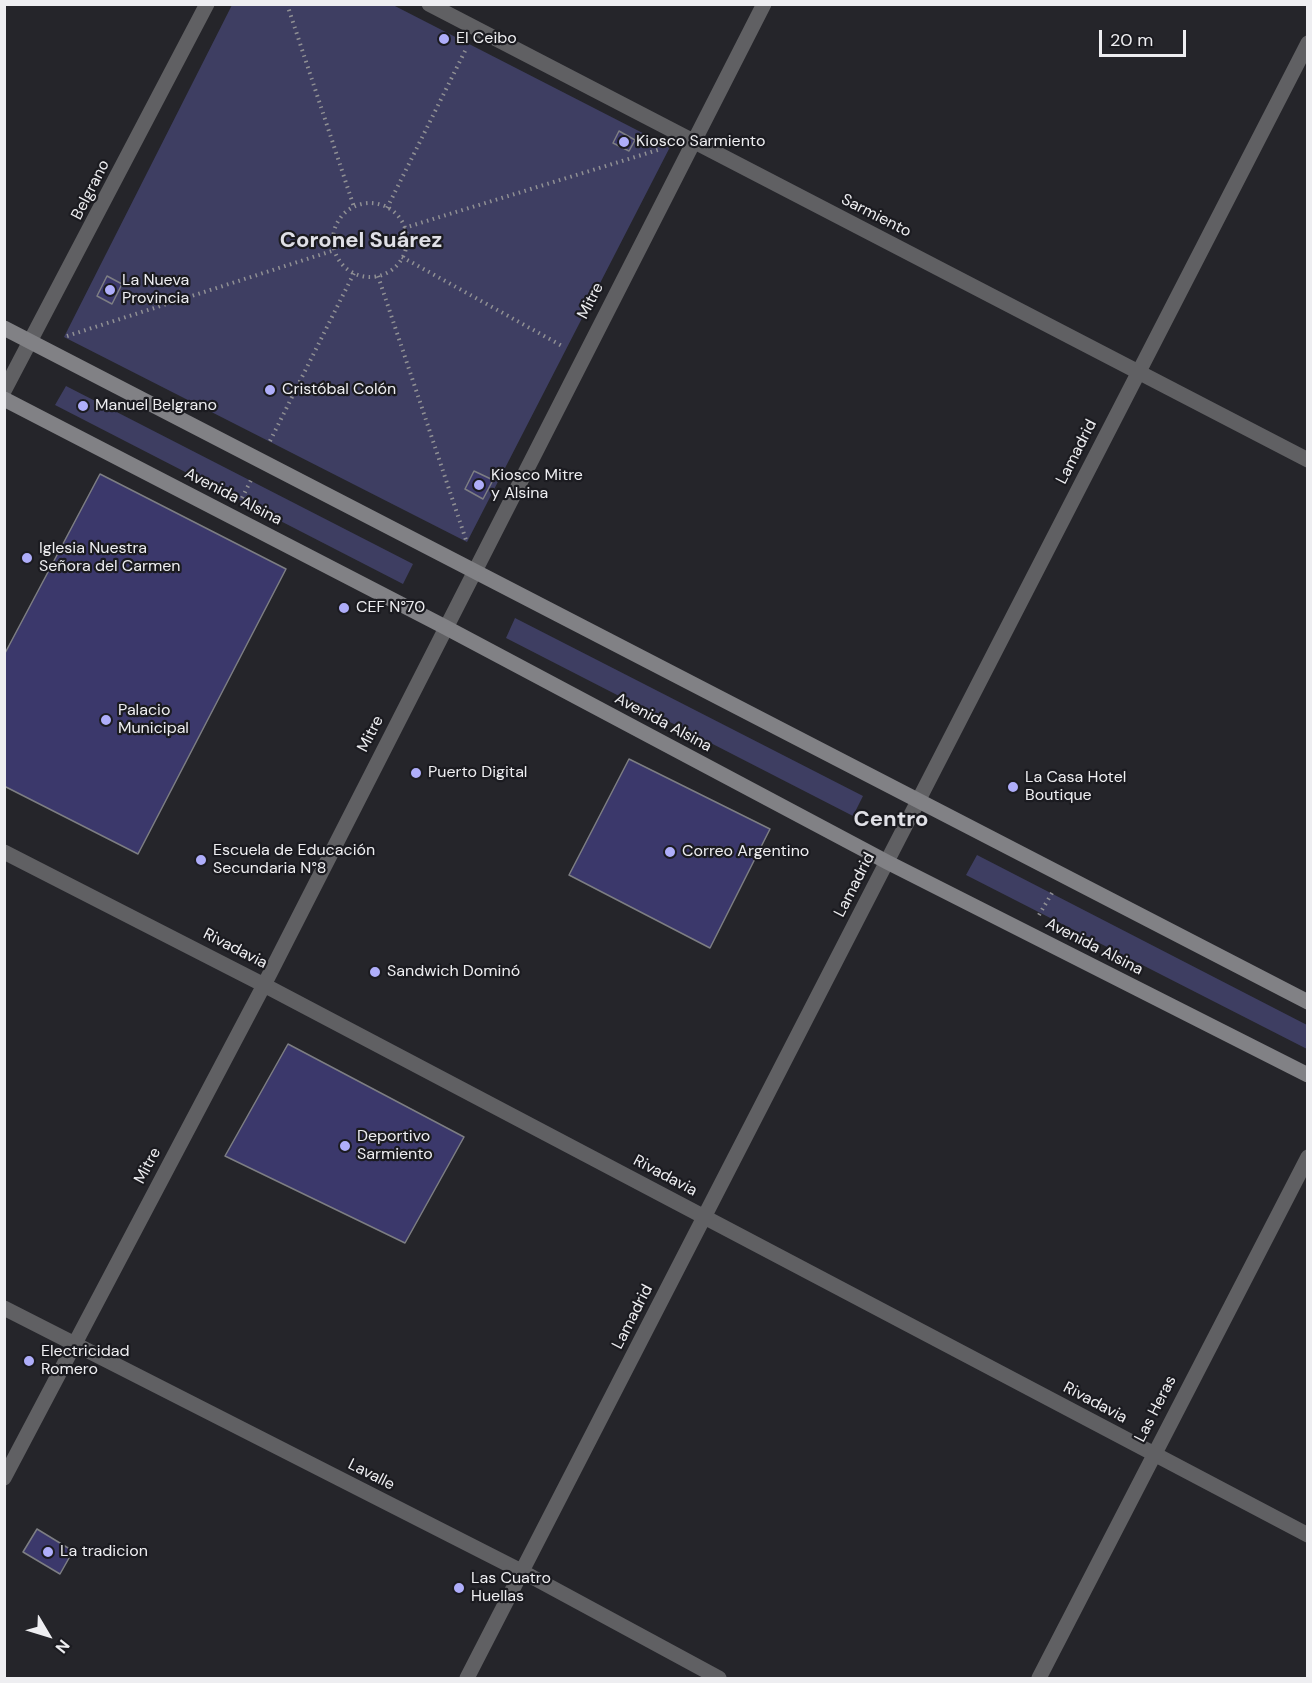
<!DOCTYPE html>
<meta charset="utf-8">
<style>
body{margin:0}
#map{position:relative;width:1312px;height:1683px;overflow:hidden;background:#25252a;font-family:"DM Sans",sans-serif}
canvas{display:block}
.frame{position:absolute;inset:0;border:6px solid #eeeef1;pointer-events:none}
.north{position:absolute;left:18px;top:1605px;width:60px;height:60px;-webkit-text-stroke:4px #1b1b20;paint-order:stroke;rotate:128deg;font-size:16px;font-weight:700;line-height:24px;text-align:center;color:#eeeef1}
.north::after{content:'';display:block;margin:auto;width:21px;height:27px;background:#eeeef1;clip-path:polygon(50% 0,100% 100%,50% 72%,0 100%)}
.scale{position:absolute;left:1099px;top:30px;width:87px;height:27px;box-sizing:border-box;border:3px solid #eeeef1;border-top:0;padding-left:8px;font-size:18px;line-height:21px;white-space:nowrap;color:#eeeef1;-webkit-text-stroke:4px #1b1b20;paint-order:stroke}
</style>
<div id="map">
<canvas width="1312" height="1683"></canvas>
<div class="frame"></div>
<div class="north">N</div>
<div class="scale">20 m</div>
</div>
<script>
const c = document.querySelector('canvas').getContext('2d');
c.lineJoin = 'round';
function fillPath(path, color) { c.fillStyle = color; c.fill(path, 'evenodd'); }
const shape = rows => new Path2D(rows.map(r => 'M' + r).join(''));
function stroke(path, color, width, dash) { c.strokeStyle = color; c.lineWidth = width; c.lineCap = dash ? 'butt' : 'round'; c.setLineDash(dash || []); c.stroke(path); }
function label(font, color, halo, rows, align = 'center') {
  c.font = font + ' "DM Sans",sans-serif'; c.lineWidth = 4.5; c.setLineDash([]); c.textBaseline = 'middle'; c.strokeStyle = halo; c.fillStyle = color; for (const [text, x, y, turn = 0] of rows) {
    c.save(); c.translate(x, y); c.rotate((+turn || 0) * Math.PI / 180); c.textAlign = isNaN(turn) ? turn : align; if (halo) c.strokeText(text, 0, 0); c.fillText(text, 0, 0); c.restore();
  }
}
const green = shape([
 [232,5,393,5,670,147,467,542,64,337],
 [66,386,413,564,403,584,55,405],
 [515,618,863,796,853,816,506,638],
 [977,855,1307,1025,1307,1049,966,875]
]);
const building = shape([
 [619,131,635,140,629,151,613,143,619,131],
 [107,276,122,284,112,304,97,296,107,276],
 [474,471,493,480,483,499,465,489,474,471],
 [100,474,286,569,138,854,4,786,4,655,100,474],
 [629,759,770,829,710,948,569,875,629,759],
 [288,1044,464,1137,405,1243,225,1156,288,1044],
 [37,1529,73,1551,60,1574,23,1552,37,1529]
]);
const path = shape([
 [287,4,354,207],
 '333 240a37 37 0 1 1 74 0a37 37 0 1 1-74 0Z',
 [387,208,467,47],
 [404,228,661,149],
 [402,257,564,347],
 [378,276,466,540],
 [67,336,335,250],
 [270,441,354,273],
 [242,498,251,480],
 [1039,915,1052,893]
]);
const minor = shape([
 [429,4,1308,460],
 [4,391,207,4],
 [4,852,264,985,1308,1535],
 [4,1308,523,1572,719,1678],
 [4,1478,264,985,764,4],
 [467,1678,1308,43],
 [1039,1678,1308,1157]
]);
const secondary = shape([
 [4,328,1308,1002],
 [4,399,445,627,887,862,1308,1075]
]);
const markers = [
 [444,39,6,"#afaefa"],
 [624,142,6,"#afaefa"],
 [110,290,6,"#afaefa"],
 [270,390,6,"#afaefa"],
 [83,406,6,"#afaefa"],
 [479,485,6,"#afaefa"],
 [27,558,6,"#afaefa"],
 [344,608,6,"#afaefa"],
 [106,720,6,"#afaefa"],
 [416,773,6,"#afaefa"],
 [1013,787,6,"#afaefa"],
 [670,852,6,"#afaefa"],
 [201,860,6,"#afaefa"],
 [375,972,6,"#afaefa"],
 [345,1146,6,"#afaefa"],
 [29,1361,6,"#afaefa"],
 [48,1552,6,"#afaefa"],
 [459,1588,6,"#afaefa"]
];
const poiNames = [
 ["El Ceibo",456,39],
 ["Kiosco Sarmiento",636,142],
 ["La Nueva",122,281],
 ["Provincia",122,299],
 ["Cristóbal Colón",282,390],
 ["Manuel Belgrano",95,406],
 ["Kiosco Mitre",491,476],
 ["y Alsina",491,494],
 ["Iglesia Nuestra",39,549],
 ["Señora del Carmen",39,567],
 ["CEF N°70",356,608],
 ["Palacio",118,711],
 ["Municipal",118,729],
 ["Puerto Digital",428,773],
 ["La Casa Hotel",1025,778],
 ["Boutique",1025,796],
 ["Escuela de Educación",213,851],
 ["Secundaria N°8",213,869],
 ["Correo Argentino",682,852],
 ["Sandwich Dominó",387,972],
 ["Deportivo",357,1137],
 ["Sarmiento",357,1155],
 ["Electricidad",41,1352],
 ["Romero",41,1370],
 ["La tradicion",60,1552],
 ["Las Cuatro",471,1579],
 ["Huellas",471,1597]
];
const streetNames = [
 ["Belgrano",91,190,-63],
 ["Sarmiento",876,216,27],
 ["Mitre",591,301,-63],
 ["Lamadrid",1077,452,-63],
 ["Avenida Alsina",233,497,27],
 ["Avenida Alsina",663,723,28],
 ["Mitre",371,734,-63],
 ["Lamadrid",855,885,-63],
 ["Avenida Alsina",1094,947,27],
 ["Rivadavia",235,949,27],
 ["Mitre",148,1166,-62],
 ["Rivadavia",665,1176,28],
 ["Lamadrid",633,1317,-63],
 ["Rivadavia",1095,1403,28],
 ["Las Heras",1156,1409,-63],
 ["Lavalle",371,1475,27]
];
const districtNames = [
 ["Coronel Suárez",361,241],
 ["Centro",891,820]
];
fillPath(green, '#3e3e62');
fillPath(building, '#3b386b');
stroke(building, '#7d7e83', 1.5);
stroke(path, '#909094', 4, [1.5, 4.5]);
stroke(minor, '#606063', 15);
stroke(secondary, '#818185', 15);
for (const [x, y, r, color] of markers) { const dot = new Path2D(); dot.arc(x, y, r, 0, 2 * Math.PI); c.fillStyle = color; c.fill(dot); stroke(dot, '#1b1b20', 2); }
label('16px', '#eeeef1', '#1b1b20', poiNames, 'left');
label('16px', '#eeeef1', '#1b1b20', streetNames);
label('bold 22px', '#e0e0e6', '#1b1b20', districtNames);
</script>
